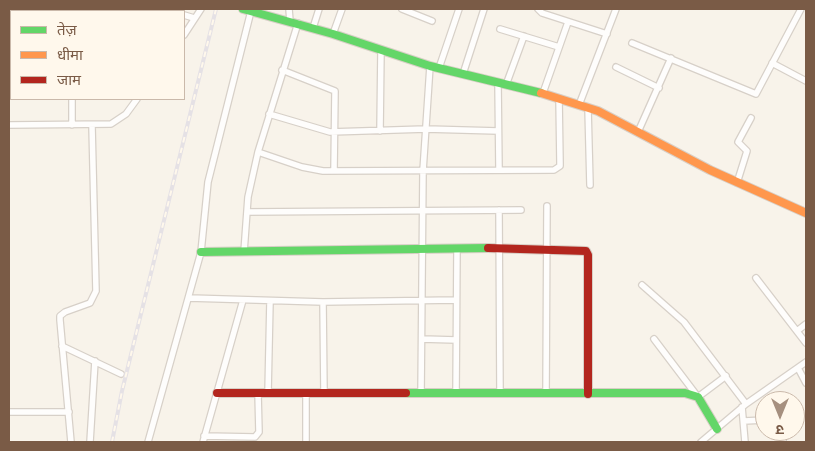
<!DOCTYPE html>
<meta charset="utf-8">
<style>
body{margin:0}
#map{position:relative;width:815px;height:451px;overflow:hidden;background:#f8f3ea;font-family:"Open Sans","Noto Sans Devanagari",sans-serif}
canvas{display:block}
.frame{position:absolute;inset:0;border:10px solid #7a5b46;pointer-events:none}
.legend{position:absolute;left:10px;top:10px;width:175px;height:90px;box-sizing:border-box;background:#fff8ec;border:1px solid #cab9aa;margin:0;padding:6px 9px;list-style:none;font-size:15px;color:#7a5b46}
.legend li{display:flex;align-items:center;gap:10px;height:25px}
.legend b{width:25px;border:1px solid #cab9aa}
.north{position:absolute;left:755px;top:391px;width:50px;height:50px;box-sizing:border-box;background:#fff8ec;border:1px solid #cab9aa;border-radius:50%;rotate:180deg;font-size:14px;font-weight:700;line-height:20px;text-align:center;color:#7a5b46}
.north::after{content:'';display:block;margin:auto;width:18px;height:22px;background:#a6907f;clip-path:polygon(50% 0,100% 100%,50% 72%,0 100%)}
</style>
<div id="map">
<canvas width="815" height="451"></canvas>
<div class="frame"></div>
<ul class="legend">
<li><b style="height:6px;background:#63d668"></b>तेज़</li>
<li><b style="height:6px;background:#ff974d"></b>धीमा</li>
<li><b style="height:6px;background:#b3261e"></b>जाम</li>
</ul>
<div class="north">उ</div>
</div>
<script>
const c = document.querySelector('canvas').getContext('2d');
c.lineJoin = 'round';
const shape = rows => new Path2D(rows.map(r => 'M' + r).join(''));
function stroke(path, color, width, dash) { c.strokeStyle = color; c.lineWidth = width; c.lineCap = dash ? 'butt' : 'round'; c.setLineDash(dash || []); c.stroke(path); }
const street = shape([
 [155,9,166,11],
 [289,9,290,21],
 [402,9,432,21],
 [538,9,542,13,607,34],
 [49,11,49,9],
 [184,15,194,18],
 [9,17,11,17],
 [313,28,319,9],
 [500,29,559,47],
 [333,34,342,9],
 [184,35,201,9],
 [632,43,756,94,801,9],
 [772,63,806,81],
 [616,67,659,88],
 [439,68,459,9],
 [282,70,335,91,334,171],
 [463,74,484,9],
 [498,83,499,169],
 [506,85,524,36],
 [543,93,568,22],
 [579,105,616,9],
 [588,108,590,185],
 [269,114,330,132,426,129,498,131],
 [9,125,111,124,126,114,137,99],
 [72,125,72,99],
 [380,131,381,50],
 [638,132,671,58],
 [258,152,302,167,323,171,554,170,560,166,560,163,559,98],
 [737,183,747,151,738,142,751,118],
 [499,210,500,394],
 [247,212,521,210],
 [244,252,248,197,258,152,298,23],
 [756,278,806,343],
 [642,285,684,322,746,404],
 [189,298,323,302,456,300],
 [323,302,324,393],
 [797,331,806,324],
 [422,339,456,340],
 [654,339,698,397,726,376],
 [62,346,121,374],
 [798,368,806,383],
 [268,393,270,301],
 [306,393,306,442],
 [421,394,423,171,430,66],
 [456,394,457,249],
 [546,394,547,206],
 [742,407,745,442],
 [9,412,69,412],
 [795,418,800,418],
 [744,421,765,420],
 [783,431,783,442],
 [204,436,255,437,259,432,258,393],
 [71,442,60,320,60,316,65,312,90,303,96,291,92,126],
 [90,442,95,361],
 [148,442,201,252,208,182,251,11],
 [203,442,243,300],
 [701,442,746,404,806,362]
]);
const fast = shape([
 [243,9,333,34,430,66,541,93],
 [201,252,488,248],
 [406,393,685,393,698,397,717,429]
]);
const slow = shape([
 [541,93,598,111,710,170,806,213]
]);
const jam = shape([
 [488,248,586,251,588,255,588,394],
 [217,393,406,393]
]);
const rail = shape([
 [112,442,122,391,216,9]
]);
stroke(street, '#d7d0c8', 8);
stroke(fast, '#d8cfc6', 10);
stroke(slow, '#d8cfc6', 10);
stroke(jam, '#d8cfc6', 10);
stroke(street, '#fefdfc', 5.5);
stroke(fast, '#63d668', 8);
stroke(slow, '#ff974d', 8);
stroke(jam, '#b3261e', 8);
stroke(rail, '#e5e1e5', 4);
stroke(rail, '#fff8ec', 2, [5.5]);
</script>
